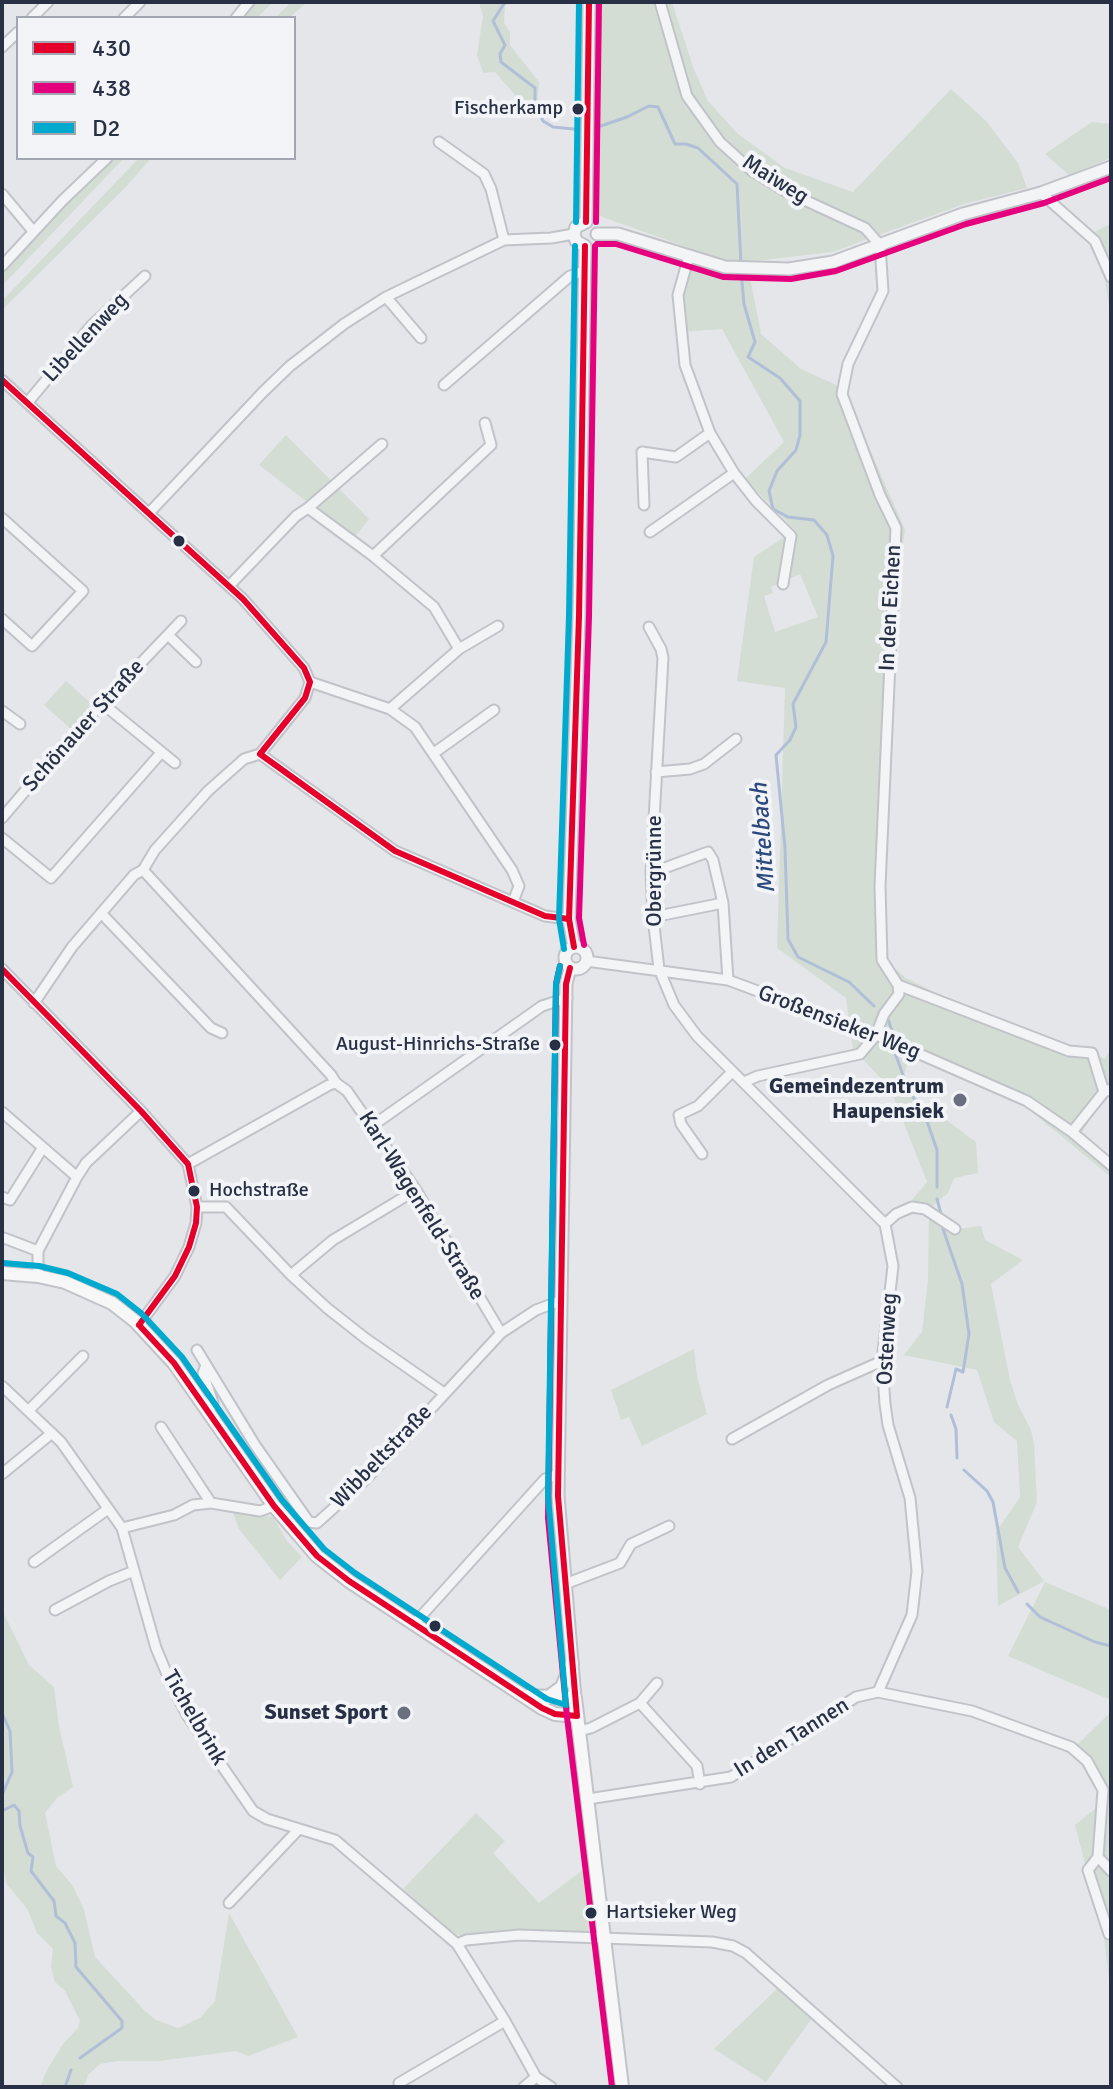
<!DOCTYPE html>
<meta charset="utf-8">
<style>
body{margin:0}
#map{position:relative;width:1113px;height:2089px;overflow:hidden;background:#e4e6ea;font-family:Signika,sans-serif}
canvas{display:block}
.frame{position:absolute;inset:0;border:4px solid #283045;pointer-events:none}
.legend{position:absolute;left:16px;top:16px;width:280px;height:144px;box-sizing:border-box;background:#f2f4f8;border:2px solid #a1a6b0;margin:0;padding:10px 14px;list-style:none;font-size:24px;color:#283045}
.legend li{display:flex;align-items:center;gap:16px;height:40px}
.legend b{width:40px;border:2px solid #a1a6b0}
</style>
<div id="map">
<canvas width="1113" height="2089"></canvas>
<div class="frame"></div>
<ul class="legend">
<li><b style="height:10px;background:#e4002b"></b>430</li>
<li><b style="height:10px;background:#e5007d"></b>438</li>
<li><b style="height:10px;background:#00a9ce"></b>D2</li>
</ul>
</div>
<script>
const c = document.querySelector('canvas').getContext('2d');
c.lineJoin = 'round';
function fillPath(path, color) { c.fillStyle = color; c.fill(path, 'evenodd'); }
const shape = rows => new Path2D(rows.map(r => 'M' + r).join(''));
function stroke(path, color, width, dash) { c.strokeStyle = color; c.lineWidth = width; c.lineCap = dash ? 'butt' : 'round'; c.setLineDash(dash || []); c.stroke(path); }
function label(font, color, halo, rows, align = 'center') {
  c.font = font + ' Signika,sans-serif'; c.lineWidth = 8; c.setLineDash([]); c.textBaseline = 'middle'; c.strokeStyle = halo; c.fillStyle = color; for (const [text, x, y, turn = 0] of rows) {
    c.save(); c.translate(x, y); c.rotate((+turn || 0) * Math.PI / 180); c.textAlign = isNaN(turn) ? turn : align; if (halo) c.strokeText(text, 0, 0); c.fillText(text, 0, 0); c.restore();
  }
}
const green = shape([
 [252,2,273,2,257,18,240,18],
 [291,2,307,2,289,18,275,18],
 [479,2,509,2,505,6,504,23,510,32,510,45,539,82,536,119,495,72,483,73,477,55,483,17],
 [598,2,672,2,693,67,708,101,738,134,785,168,853,192,951,89,986,121,1018,163,1027,188,964,204,832,252,747,262,761,334,801,369,843,388,905,530,895,594,882,890,884,959,906,978,973,1011,1105,1059,1111,1049,1111,1095,1094,1113,1080,1136,1027,1098,913,1049,900,1086,976,1142,978,1173,954,1178,948,1193,930,1208,958,1229,981,1226,985,1240,1023,1260,991,1284,1010,1380,1018,1405,1031,1430,1034,1445,1037,1502,1018,1547,1044,1581,998,1606,996,1532,1020,1497,1017,1441,994,1422,977,1370,904,1355,922,1332,928,1280,929,1209,912,1200,927,1182,890,1088,853,1049,846,998,777,948,785,688,737,681,754,557,795,530,745,479,784,442,722,329,679,332,678,295,692,249,597,215,593,206,597,105],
 [800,574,818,617,775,632,764,596,773,593,771,587],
 [1092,122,1111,124,1111,158,1069,175,1045,154],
 [112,158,124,158,2,286,2,270,65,203],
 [139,158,151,158,126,187,2,310,2,301],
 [1111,224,1111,319,1104,274,1092,233],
 [286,435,369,519,354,538,259,465],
 [66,681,94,706,72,730,44,705],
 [1027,1101,1111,1170,1111,1177,1027,1108],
 [694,1349,697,1376,707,1414,642,1446,629,1417,621,1420,611,1390],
 [232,1510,273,1517,287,1541,302,1557,280,1580,239,1529],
 [1045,1582,1111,1610,1111,1700,1008,1656],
 [2,1610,29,1665,54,1687,59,1727,73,1787,57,1798,45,1813,56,1866,73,1886,84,1910,95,1957,145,2011,156,2020,178,2028,200,2018,215,2001,229,1913,298,2037,248,2056,236,2051,159,2061,117,2061,100,2064,88,2075,84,2087,40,2087,47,2070,63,2044,78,2028,80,2021,65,1991,55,1982,51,1967,53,1949,37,1933,28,1910,6,1883,2,1859],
 [1111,1712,1111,1997,1104,1937,1075,1825,1105,1801,1106,1789,1100,1771,1077,1745],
 [476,1813,505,1841,493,1853,539,1903,588,1866,594,1931,520,1931,465,1936,453,1934,403,1889],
 [779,1987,813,2017,766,2082,714,2049]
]);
const stream = shape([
 [505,2,493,21,505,45,500,54,501,62,535,88,535,102,543,121,553,127,584,130],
 [592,129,627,117,649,106,658,107,675,144,686,144,698,148,737,184,741,264],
 [741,271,744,304,755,342,748,357,780,378,800,401,800,435,796,450,777,471,769,491,773,509,788,517,814,520,827,535,833,556,826,642,793,704,796,727,790,740,776,755,785,848,788,939,798,957,849,982,874,1006],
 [888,1019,892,1031],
 [895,1053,907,1086,928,1124,937,1150,937,1187],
 [937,1199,941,1214],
 [943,1229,962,1284,969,1334,963,1372,956,1369,947,1407],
 [951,1415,956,1429,957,1458],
 [964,1470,987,1491,993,1502,1005,1568,1018,1592],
 [1027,1604,1040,1617,1095,1642,1111,1646],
 [2,1713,10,1731,12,1772,2,1795],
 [2,1811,14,1805,19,1811,20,1826,28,1853,33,1857,31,1871,54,1901,56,1916,65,1923,75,1943,76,1967,122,2021,122,2028,80,2058],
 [65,2087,71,2070]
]);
const minor = shape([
 [660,2,687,96,720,142,751,170,785,191,865,228,880,245,883,291,848,364,842,394,880,495,896,528,880,886,882,960,898,985,899,994,884,1014,876,1035,860,1054,758,1076,744,1082],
 [32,18,48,2],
 [124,18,140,2],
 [236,18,249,2],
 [2,47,18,32],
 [439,142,484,174,491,189,504,240],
 [1041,193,1095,241,1111,277],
 [2,194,33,231],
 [689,256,678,295,685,365,710,433,734,473,756,501,791,536,783,584],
 [2,266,63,200,107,158],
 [386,297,421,338],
 [2,380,243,599,304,668,310,682],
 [444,385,570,276,584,271],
 [28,402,92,325,145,276],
 [644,505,642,452,676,457,710,433],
 [308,508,382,444],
 [150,512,263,392,290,366,344,324,386,297,504,240,551,238,574,234],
 [2,518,83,591,32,646,2,619],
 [650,532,734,473],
 [373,556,491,445,485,423],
 [229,586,296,516,308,508,373,556,434,607,459,649],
 [649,627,661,649,663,658,651,873,653,917,659,969,674,1005,697,1036,885,1224,893,1266,882,1361,885,1404,888,1425,910,1498,917,1571,912,1615,878,1692],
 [168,635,196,662],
 [310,682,305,698,260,754,244,759,208,791,155,850,143,870,331,1075,336,1083],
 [310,682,390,709,415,727,512,870,519,886,513,902],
 [103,704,175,763],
 [390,709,459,649,498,626],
 [2,711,20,724],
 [434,753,494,710],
 [260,754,395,851,545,916,569,919],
 [656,772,690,769,704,764,736,739],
 [2,818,77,730,181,621],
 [2,838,51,878,160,754],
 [651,873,708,852,713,860,723,903,728,980],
 [101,913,211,1028,222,1033],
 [653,917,723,903],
 [586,961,728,980,876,1035,1027,1101,1072,1132,1111,1165],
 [2,969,141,1111,188,1164,197,1207,196,1223,189,1247,175,1276,139,1325],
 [898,985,1069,1051,1092,1053,1104,1092],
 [34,1003,72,947,134,875,143,870],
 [2,1112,77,1177],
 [372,1126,542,1006,567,998],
 [1072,1132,1104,1092,1111,1089],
 [702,1154,681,1124,679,1115,698,1106,732,1072],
 [188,1164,329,1085,336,1083,347,1091,416,1190,501,1333],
 [2,1197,10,1200,42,1149],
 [197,1207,226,1207,291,1275,327,1308,365,1338,444,1393],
 [885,1224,896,1214,912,1207,925,1209,955,1229],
 [4,1238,38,1251],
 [291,1275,333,1240,416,1190],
 [38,1276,38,1251,77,1177,86,1163,141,1111],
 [197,1350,255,1445,309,1522,317,1523,366,1479,501,1333,536,1310,560,1301],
 [206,1365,203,1373,213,1403,209,1412],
 [2,1386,61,1442,122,1528,156,1648,169,1679,187,1715,253,1811,267,1819,335,1840,457,1944,505,2021,536,2077,551,2087],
 [29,1410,83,1356],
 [161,1427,211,1503],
 [732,1439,828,1385,882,1361],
 [2,1474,52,1433],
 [122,1528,174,1515,193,1505,211,1503,260,1511,274,1506],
 [34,1562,108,1509],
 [565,1584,620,1563,631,1544,669,1526],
 [55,1610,109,1581,134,1571],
 [414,1624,545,1479,558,1474],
 [640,1703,697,1766,700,1784],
 [579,1731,591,1728,640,1703,657,1683],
 [588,1799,731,1777,856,1697,878,1692,972,1711,1071,1747,1087,1761,1103,1790,1098,1857,1111,1871],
 [1098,1857,1088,1870,1109,1934],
 [229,1903,299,1829],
 [457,1944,466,1940,519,1935,712,1942,733,1946,746,1953,897,2087],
 [399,2083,505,2021],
 [524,2087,536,2077]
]);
const tertiary = shape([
 [586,222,589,2],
 [597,234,618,234,725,267,789,269,833,262,963,214,1041,193,1111,167],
 [585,246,576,241,574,234,576,227,586,222],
 '565 958a11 11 0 1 1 22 0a11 11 0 1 1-22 0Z',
 [574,947,569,919,579,616,585,246],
 [570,968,566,984,558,1496,575,1698]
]);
const secondary = shape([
 [2,1273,38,1276,65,1282,112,1303,135,1321,174,1363,274,1506,317,1556,349,1581,542,1708,555,1714,577,1716],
 [528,1696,575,1698,622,2087],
 [547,1698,562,1687,572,1663]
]);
const bus1 = shape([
 [586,222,589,2],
 [2,380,243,599,304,668,310,682],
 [260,754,395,851,545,916,569,919],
 [260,754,305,698,310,682],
 [574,947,569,919,579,616,585,246],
 [570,968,566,984,558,1496,577,1716],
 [2,969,141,1111,188,1164,197,1207,196,1223,189,1247,175,1276,139,1325],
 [139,1325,174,1363,274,1506,317,1556,349,1581,542,1708,555,1714,577,1716]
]);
const bus2 = shape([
 [596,222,599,2],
 [597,244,616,244,723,277,791,279,836,271,966,224,1044,203,1111,178],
 [584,945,579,918,589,616,595,246],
 [560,966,556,984,548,1518,567,1717,612,2087]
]);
const bus3 = shape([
 [576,222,579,2],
 [564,949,559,919,569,616,575,246],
 [3,1263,39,1266,68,1273,117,1294,141,1313,182,1357,282,1500,324,1549,355,1573,547,1699,566,1705,548,1496,556,984,560,966]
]);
const markers = [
 [578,109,7,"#283045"],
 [179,541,7,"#283045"],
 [555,1045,7,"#283045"],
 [960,1100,8,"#6a707f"],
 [194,1191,7,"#283045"],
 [435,1626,7,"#283045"],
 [404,1713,8,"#6a707f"],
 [591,1913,7,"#283045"]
];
const busNames = [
 ["Fischerkamp",563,109],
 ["August-Hinrichs-Straße",540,1045],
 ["Hochstraße",209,1191,"left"],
 ["Hartsieker Weg",606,1913,"left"]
];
const streetNames = [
 ["Maiweg",775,180,32],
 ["Libellenweg",86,338,-47],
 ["In den Eichen",891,608,-87],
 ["Schönauer Straße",84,726,-48],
 ["Obergrünne",655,871,-90],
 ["Großensieker Weg",839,1023,21],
 ["Karl-Wagenfeld-Straße",421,1206,58],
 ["Ostenweg",888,1339,-87],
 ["Wibbeltstraße",382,1457,-46],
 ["Tichelbrink",194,1718,60],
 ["In den Tannen",792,1738,-32]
];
const poiNames = [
 ["Gemeindezentrum",944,1087],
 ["Haupensiek",944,1112],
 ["Sunset Sport",388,1713]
];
const waterNames = [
 ["Mittelbach",764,838,-94]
];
fillPath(green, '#d3ddd4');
stroke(stream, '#b0bfd7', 3);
stroke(minor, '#c1c3c8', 13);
stroke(tertiary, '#c1c3c8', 15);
stroke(secondary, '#c1c3c8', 16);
stroke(minor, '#f3f4f6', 9);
stroke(tertiary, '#f3f4f6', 11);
stroke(secondary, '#f7f7f8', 12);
stroke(bus1, '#e4002b', 6);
stroke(bus2, '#e5007d', 6);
stroke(bus3, '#00a9ce', 6);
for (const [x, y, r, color] of markers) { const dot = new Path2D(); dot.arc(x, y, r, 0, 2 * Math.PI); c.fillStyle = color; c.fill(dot); stroke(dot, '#f2f4f8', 3); }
label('20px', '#283045', '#f2f4f8', busNames, 'right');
label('22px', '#283045', '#f2f4f8', streetNames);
label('bold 22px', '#283045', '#f2f4f8', poiNames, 'right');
label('italic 24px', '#2d4a7e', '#f2f4f8', waterNames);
</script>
